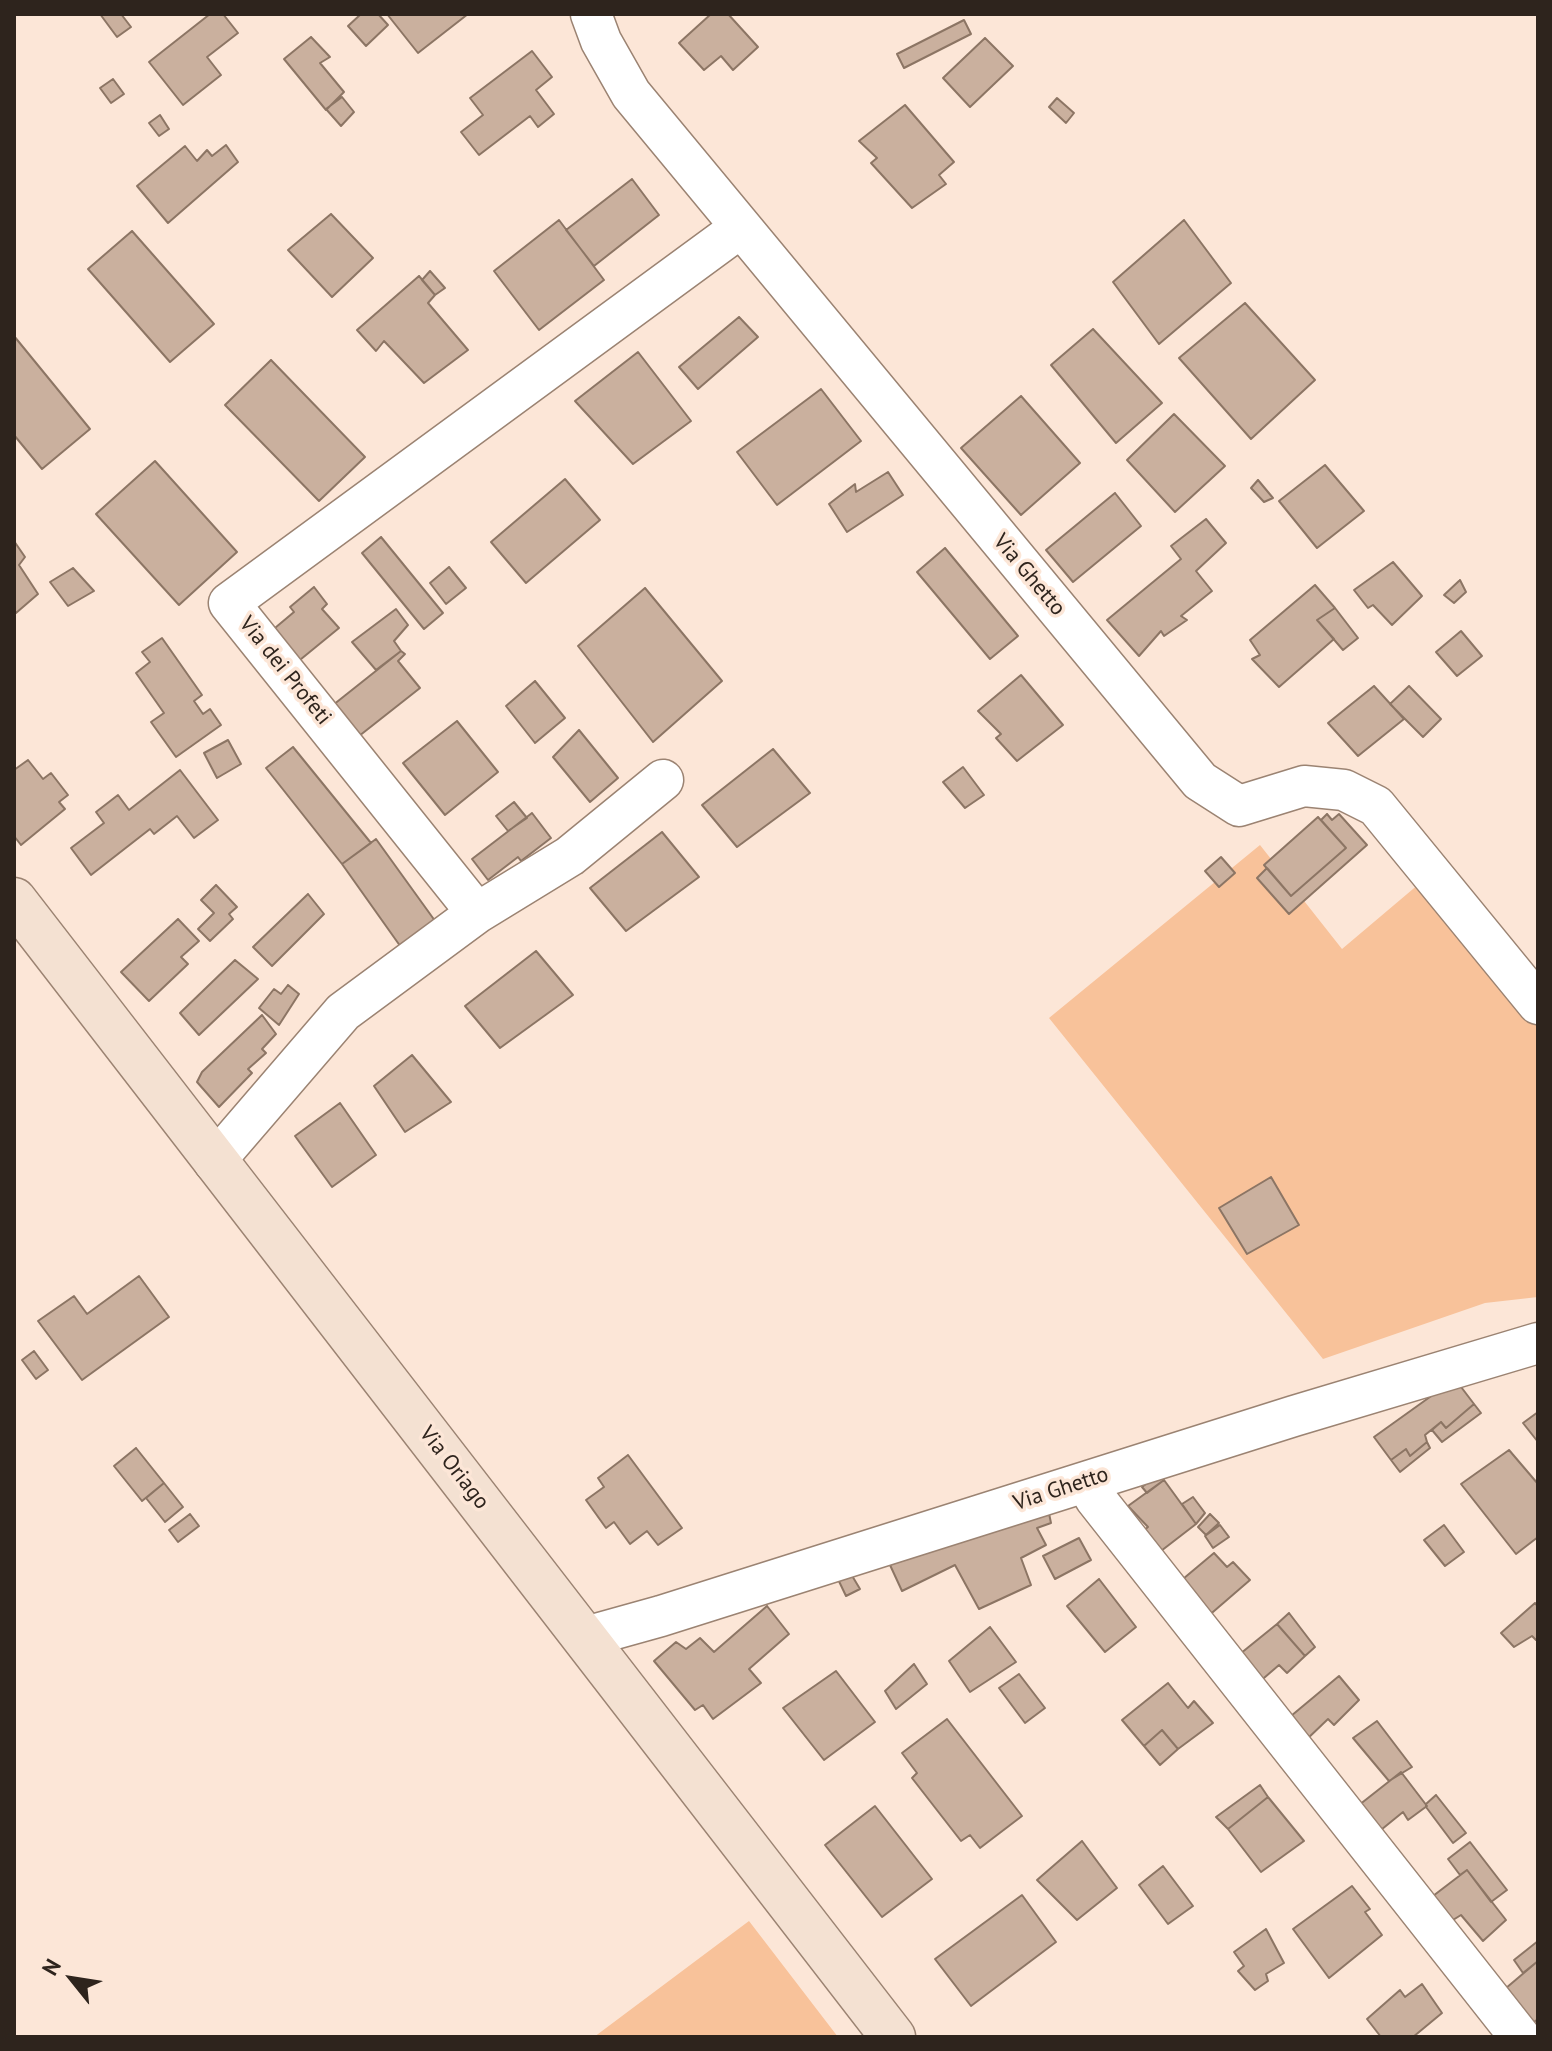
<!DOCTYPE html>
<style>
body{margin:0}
#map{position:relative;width:1552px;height:2051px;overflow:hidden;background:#fce6d7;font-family:"PT Sans",sans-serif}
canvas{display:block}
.frame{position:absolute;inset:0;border:16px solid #2e241d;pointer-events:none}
.north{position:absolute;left:32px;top:1939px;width:80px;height:80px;-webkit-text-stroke:6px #fce6d7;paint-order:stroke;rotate:300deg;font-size:22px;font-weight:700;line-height:32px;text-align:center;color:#2e241d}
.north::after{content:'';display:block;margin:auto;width:28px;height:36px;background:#2e241d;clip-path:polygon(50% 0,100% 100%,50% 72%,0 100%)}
</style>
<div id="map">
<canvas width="1552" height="2051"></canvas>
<div class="frame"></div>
<div class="north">N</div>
</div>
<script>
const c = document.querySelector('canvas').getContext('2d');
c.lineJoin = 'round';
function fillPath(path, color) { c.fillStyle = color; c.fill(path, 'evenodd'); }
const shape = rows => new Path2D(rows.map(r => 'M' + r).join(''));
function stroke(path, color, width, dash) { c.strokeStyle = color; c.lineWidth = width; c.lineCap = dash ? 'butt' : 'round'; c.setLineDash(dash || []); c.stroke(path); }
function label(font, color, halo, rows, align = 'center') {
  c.font = font + ' "PT Sans",sans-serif'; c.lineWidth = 7; c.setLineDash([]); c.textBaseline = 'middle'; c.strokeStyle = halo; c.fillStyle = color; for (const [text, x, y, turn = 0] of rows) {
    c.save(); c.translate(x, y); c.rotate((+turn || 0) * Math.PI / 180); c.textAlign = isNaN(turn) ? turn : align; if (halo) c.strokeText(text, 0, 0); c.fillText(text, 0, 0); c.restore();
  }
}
const green = shape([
 [1260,845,1342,949,1426,878,1538,1016,1538,1297,1485,1303,1323,1359,1049,1018],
 [749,1921,838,2037,594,2037]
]);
const building = shape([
 [100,14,121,14,131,27,117,37,100,14],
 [210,14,223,14,238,33,207,57,221,75,183,105,149,62,210,14],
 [361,14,378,14,388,25,366,46,348,26,361,14],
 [387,14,468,14,418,53,387,14],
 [711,14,728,14,758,47,733,70,721,56,704,70,679,43,711,14],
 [964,20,971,34,904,68,897,54,964,20],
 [311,37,330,57,320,63,344,92,326,110,284,59,311,37],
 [985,38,1013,66,970,107,943,78,985,38],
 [532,51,552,77,536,90,554,114,538,127,530,116,479,155,461,132,483,115,470,98,532,51],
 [113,79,124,94,111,103,100,88,113,79],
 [342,97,354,112,341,126,326,109,342,97],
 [1057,98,1074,113,1066,123,1049,107,1057,98],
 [905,105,954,162,939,175,946,184,912,208,871,163,877,158,859,141,905,105],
 [160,115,169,129,159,136,149,123,160,115],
 [226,145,238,162,168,223,137,186,185,146,197,161,207,150,212,156,226,145],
 [632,179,659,215,594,266,566,230,632,179],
 [331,214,373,258,332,297,288,250,331,214],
 [559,220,604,280,539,330,494,271,559,220],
 [1184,220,1231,283,1159,344,1113,282,1184,220],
 [132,231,214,324,170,362,88,269,132,231],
 [430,271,445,288,435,295,422,280,430,271],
 [419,276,435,295,428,303,468,350,424,383,384,341,376,351,357,330,419,276],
 [1245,303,1315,380,1251,439,1179,358,1245,303],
 [739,317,758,337,698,389,679,367,739,317],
 [1093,329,1162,403,1116,443,1051,365,1093,329],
 [14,336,90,429,42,469,14,435,14,336],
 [638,352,691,421,633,464,575,401,638,352],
 [271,360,365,457,319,501,225,405,271,360],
 [821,389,861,441,777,505,737,452,821,389],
 [1021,396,1080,463,1021,515,961,448,1021,396],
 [1174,414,1225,466,1175,512,1127,460,1174,414],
 [155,461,237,552,179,605,96,514,155,461],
 [1325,465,1364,511,1317,548,1279,501,1325,465],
 [888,472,903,495,847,532,829,504,855,484,856,492,888,472],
 [565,479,600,520,526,583,491,542,565,479],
 [1258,480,1273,498,1264,502,1251,488,1258,480],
 [1115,493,1141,526,1073,582,1046,550,1115,493],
 [1206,519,1226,543,1196,571,1212,591,1181,616,1187,620,1164,636,1161,631,1139,656,1107,620,1181,559,1171,546,1206,519],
 [381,537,443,613,424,629,362,553,381,537],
 [14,541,25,557,19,565,38,594,16,613,14,610,14,541],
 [945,548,1018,636,990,659,917,572,945,548],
 [1393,562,1422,596,1392,625,1373,605,1368,608,1354,590,1393,562],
 [449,567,466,588,446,604,430,583,449,567],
 [73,568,94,591,68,606,50,582,73,568],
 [1460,580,1466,592,1454,603,1444,595,1460,580],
 [1315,585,1335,608,1317,620,1334,639,1279,687,1252,659,1260,655,1250,640,1315,585],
 [314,587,327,604,322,609,339,628,295,664,269,633,294,612,290,607,314,587],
 [645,588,722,681,653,742,578,646,645,588],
 [1335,608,1358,638,1343,650,1317,620,1335,608],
 [396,609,408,625,394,641,401,651,376,670,352,642,396,609],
 [1461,631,1482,656,1457,676,1436,652,1461,631],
 [162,638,202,695,194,701,203,714,210,709,221,725,176,757,151,722,164,713,136,673,150,662,142,652,162,638],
 [401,651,405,654,398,661,420,688,354,740,328,709,401,651],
 [1021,675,1063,725,1017,761,996,738,1001,734,978,711,1021,675],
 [535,681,565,718,535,743,506,706,535,681],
 [1374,686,1404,719,1358,756,1328,723,1374,686],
 [1409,686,1441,719,1423,737,1390,704,1409,686],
 [457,721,498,772,445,815,403,763,457,721],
 [579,730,618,778,590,802,553,757,579,730],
 [228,740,241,764,217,778,204,753,228,740],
 [293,747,371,843,342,864,266,768,293,747],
 [773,749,810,793,737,847,702,805,773,749],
 [28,760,43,779,51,773,68,795,59,802,65,809,21,845,14,836,14,770,28,760],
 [963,767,984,795,965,808,943,782,963,767],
 [180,770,218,820,194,838,177,816,154,834,150,829,91,875,71,848,104,823,96,812,118,795,129,810,180,770],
 [514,802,527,818,508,831,496,816,514,802],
 [532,813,551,838,521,861,518,857,488,880,472,859,532,813],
 [1327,814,1332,820,1339,814,1367,845,1289,914,1257,878,1267,868,1291,896,1346,848,1321,820,1327,814],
 [1318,817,1346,848,1291,896,1264,865,1318,817],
 [662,832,699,877,626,931,590,888,662,832],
 [376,839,438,925,403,950,342,864,376,839],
 [1221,857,1235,873,1219,887,1205,871,1221,857],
 [216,885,237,907,229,914,233,919,210,941,198,929,214,913,201,900,216,885],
 [308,894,324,914,272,966,253,947,308,894],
 [178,919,199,941,181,957,188,964,149,1001,121,972,178,919],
 [536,951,573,995,500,1048,465,1006,536,951],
 [235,960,258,979,199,1035,180,1013,235,960],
 [288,985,299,994,279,1025,259,1008,274,989,281,994,288,985],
 [262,1015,276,1034,262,1049,266,1053,248,1069,252,1073,219,1107,197,1082,202,1072,262,1015],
 [412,1055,451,1102,405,1132,374,1086,412,1055],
 [340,1103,376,1155,332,1187,295,1136,340,1103],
 [1271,1177,1299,1225,1247,1254,1219,1208,1271,1177],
 [139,1276,169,1317,82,1380,38,1321,74,1296,87,1314,139,1276],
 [34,1351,48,1370,36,1379,22,1360,34,1351],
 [1455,1379,1474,1404,1446,1428,1441,1422,1425,1435,1427,1442,1410,1456,1406,1449,1391,1460,1374,1437,1455,1379],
 [1474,1404,1481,1413,1442,1442,1432,1430,1441,1422,1446,1428,1474,1404],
 [1538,1412,1538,1442,1523,1423,1538,1412],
 [1427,1442,1430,1448,1400,1472,1391,1460,1406,1449,1410,1456,1427,1442],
 [136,1448,164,1483,142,1501,114,1466,136,1448],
 [1509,1450,1538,1484,1538,1537,1516,1554,1461,1484,1509,1450],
 [628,1455,682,1528,658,1545,647,1531,630,1544,614,1522,606,1528,586,1500,604,1487,598,1478,628,1455],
 [1156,1476,1164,1480,1147,1493,1142,1487,1156,1476],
 [1164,1480,1196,1524,1161,1551,1142,1532,1148,1527,1128,1506,1164,1480],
 [164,1483,183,1507,165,1522,146,1498,164,1483],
 [1193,1497,1205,1513,1196,1524,1182,1504,1193,1497],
 [1046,1499,1051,1523,1037,1528,1046,1545,1021,1558,1031,1585,979,1609,955,1565,902,1591,890,1565,1016,1506,1046,1499],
 [190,1514,199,1526,178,1542,169,1530,190,1514],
 [1210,1514,1219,1523,1206,1535,1198,1527,1210,1514],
 [1220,1525,1229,1537,1213,1548,1205,1536,1220,1525],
 [1444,1525,1464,1552,1445,1566,1424,1540,1444,1525],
 [1079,1538,1091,1560,1055,1579,1043,1556,1079,1538],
 [1214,1553,1227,1567,1233,1562,1250,1580,1206,1618,1177,1584,1214,1553],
 [848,1569,860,1589,846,1596,836,1575,848,1569],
 [1099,1579,1136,1627,1105,1652,1067,1606,1099,1579],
 [1535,1603,1538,1607,1538,1638,1536,1640,1532,1636,1514,1647,1501,1633,1535,1603],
 [767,1606,789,1634,749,1669,761,1683,713,1719,703,1705,695,1710,654,1661,676,1642,686,1649,700,1638,714,1652,767,1606],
 [1289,1613,1315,1647,1305,1656,1277,1624,1289,1613],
 [1277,1624,1305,1656,1287,1673,1279,1665,1257,1684,1235,1658,1277,1624],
 [990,1627,1016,1662,970,1692,949,1661,990,1627],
 [914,1664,927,1684,896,1709,885,1691,914,1664],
 [836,1671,875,1722,824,1760,783,1708,836,1671],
 [1019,1674,1045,1708,1025,1723,999,1688,1019,1674],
 [1339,1676,1359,1700,1334,1725,1328,1719,1304,1742,1285,1721,1339,1676],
 [1168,1683,1188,1708,1194,1701,1213,1723,1178,1749,1162,1730,1144,1746,1122,1720,1168,1683],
 [947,1719,1022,1816,980,1848,970,1835,961,1841,912,1778,917,1773,902,1753,947,1719],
 [1377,1721,1412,1767,1389,1781,1353,1738,1377,1721],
 [1162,1730,1178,1749,1160,1765,1144,1746,1162,1730],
 [1401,1772,1427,1806,1408,1820,1403,1812,1376,1834,1354,1809,1401,1772],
 [1260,1785,1268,1797,1228,1829,1216,1817,1260,1785],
 [1436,1795,1466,1833,1453,1843,1426,1807,1426,1804,1436,1795],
 [1268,1797,1304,1841,1261,1872,1228,1829,1268,1797],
 [875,1806,932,1879,882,1917,825,1845,875,1806],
 [1082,1841,1117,1888,1077,1920,1037,1880,1082,1841],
 [1470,1842,1507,1890,1491,1902,1467,1870,1460,1875,1448,1859,1470,1842],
 [1163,1866,1193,1906,1168,1924,1139,1885,1163,1866],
 [1467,1870,1506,1920,1483,1941,1461,1915,1453,1920,1433,1896,1467,1870],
 [1352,1886,1370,1909,1365,1912,1382,1935,1329,1978,1293,1929,1352,1886],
 [1022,1895,1056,1942,971,2006,935,1959,1022,1895],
 [1266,1929,1284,1963,1266,1974,1268,1981,1255,1990,1238,1971,1244,1966,1234,1952,1266,1929],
 [1538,1941,1538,1961,1523,1973,1514,1960,1538,1941],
 [1538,1961,1538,2019,1525,2029,1499,1994,1538,1961],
 [1422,1984,1442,2013,1413,2037,1381,2037,1367,2019,1400,1990,1405,1997,1422,1984]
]);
const street = shape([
 [591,14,601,41,631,94,1200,781,1239,806,1304,786,1344,790,1376,806,1538,1004],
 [477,913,570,856,663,780],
 [214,1162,343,1012,477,913,229,603,740,228],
 [1093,1480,1095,1498,1520,2037],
 [586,1640,600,1633,661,1616,1294,1416,1538,1343]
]);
const secondary = shape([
 [14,900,893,2037]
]);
const streetNames = [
 ["Via Ghetto",1029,575,50],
 ["Via dei Profeti",285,671,51],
 ["Via Oriago",454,1468,52],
 ["Via Ghetto",1061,1489,-18]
];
fillPath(green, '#f8c29a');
fillPath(building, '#cab09e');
stroke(building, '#8c7564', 2);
stroke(street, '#9b8372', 43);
stroke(secondary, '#9b8372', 47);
stroke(street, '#fff', 40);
stroke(secondary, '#f4e1d2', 44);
label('22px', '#2e241d', '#fce6d7', streetNames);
</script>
